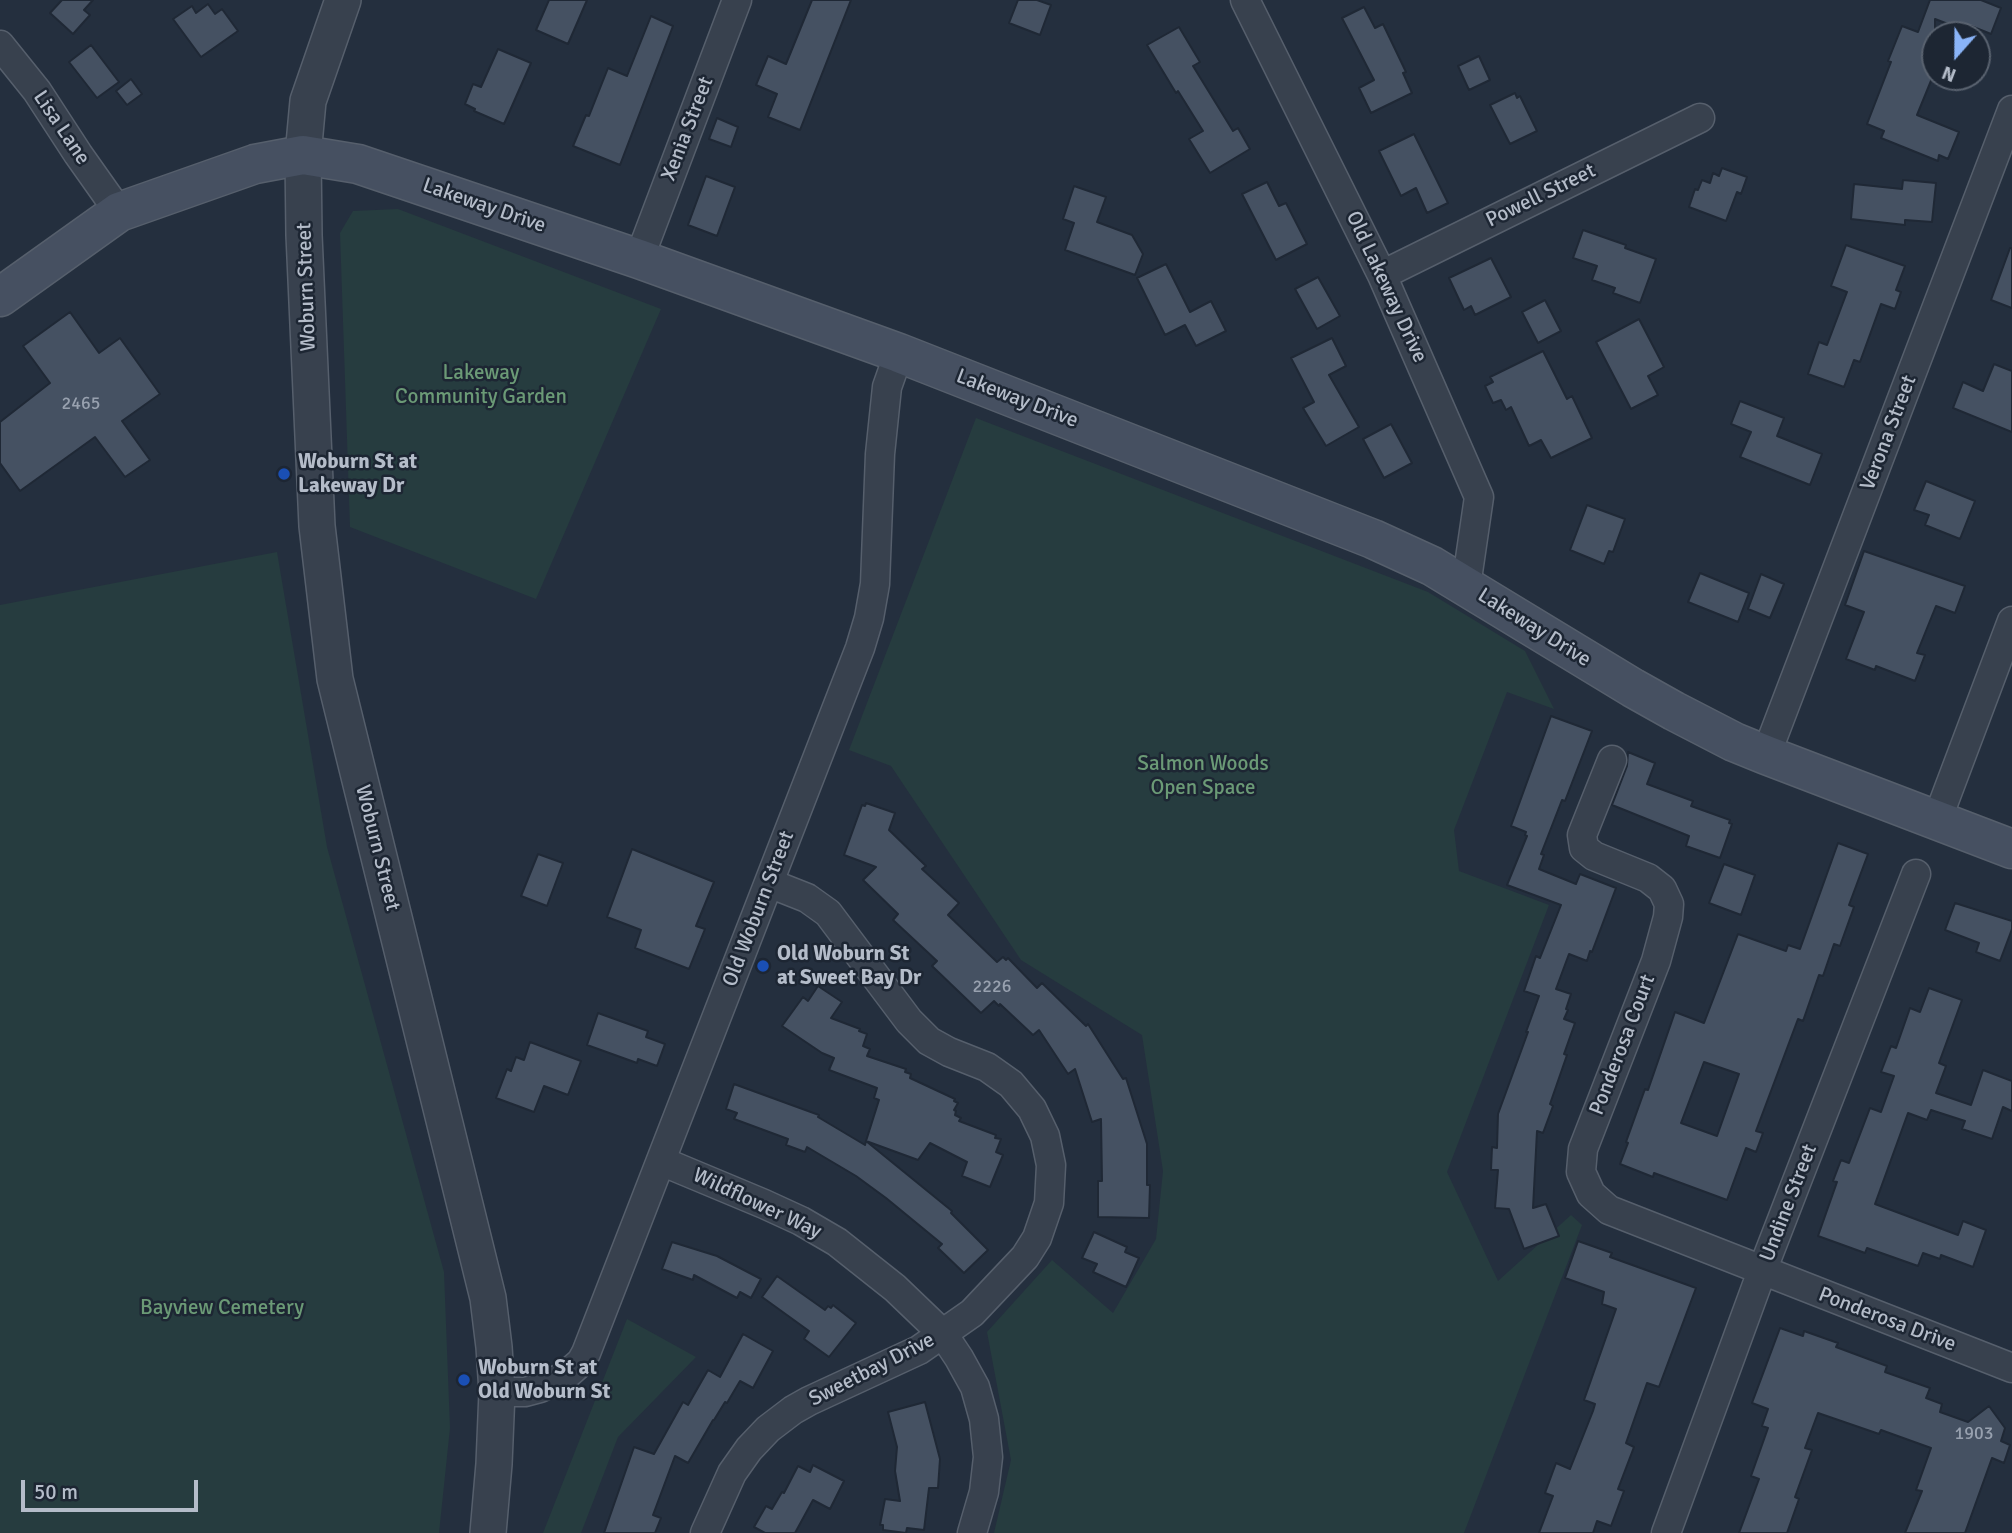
<!DOCTYPE html>
<style>
body{margin:0}
#map{position:relative;width:2012px;height:1533px;overflow:hidden;background:#242f3e;font-family:Signika,sans-serif}
canvas{display:block}
.north{position:absolute;left:1921px;top:21px;width:70px;height:70px;box-sizing:border-box;background:#1d2633;border:2px solid #59626f;border-radius:50%;rotate:201deg;font-size:19px;font-weight:700;line-height:28px;text-align:center;color:#b4bcc9}
.north::after{content:'';display:block;margin:auto;width:24px;height:32px;background:#8ab4f8;clip-path:polygon(50% 0,100% 100%,50% 72%,0 100%)}
.scale{position:absolute;left:21px;top:1480px;width:177px;height:32px;box-sizing:border-box;border:4px solid #b4bcc9;border-top:0;padding-left:9px;font-size:21px;line-height:24px;white-space:nowrap;color:#b4bcc9;-webkit-text-stroke:5px #1d2633;paint-order:stroke}
</style>
<div id="map">
<canvas width="2012" height="1533"></canvas>
<div class="north">N</div>
<div class="scale">50 m</div>
</div>
<script>
const c = document.querySelector('canvas').getContext('2d');
c.lineJoin = 'round';
function fillPath(path, color) { c.fillStyle = color; c.fill(path, 'evenodd'); }
const shape = rows => new Path2D(rows.map(r => 'M' + r).join(''));
function stroke(path, color, width, dash) { c.strokeStyle = color; c.lineWidth = width; c.lineCap = dash ? 'butt' : 'round'; c.setLineDash(dash || []); c.stroke(path); }
function label(font, color, halo, rows, align = 'center') {
  c.font = font + ' Signika,sans-serif'; c.lineWidth = 5; c.setLineDash([]); c.textBaseline = 'middle'; c.strokeStyle = halo; c.fillStyle = color; for (const [text, x, y, turn = 0] of rows) {
    c.save(); c.translate(x, y); c.rotate((+turn || 0) * Math.PI / 180); c.textAlign = isNaN(turn) ? turn : align; if (halo) c.strokeText(text, 0, 0); c.fillText(text, 0, 0); c.restore();
  }
}
const green = shape([
 [398,209,661,309,536,599,350,527,340,233,353,211],
 [976,418,1428,592,1525,651,1554,709,1507,692,1454,830,1459,871,1549,905,1447,1172,1498,1281,1571,1215,1582,1225,1464,1533,994,1533,1011,1460,987,1332,1052,1260,1113,1313,1156,1239,1163,1171,1142,1035,1021,960,891,766,849,750],
 [277,552,327,847,444,1272,450,1428,439,1533,0,1533,0,605],
 [627,1319,696,1357,618,1437,581,1533,543,1533]
]);
const building = shape([
 [62,0,93,0,84,10,90,15,73,34,50,13,62,0],
 [549,0,587,0,568,44,536,30,549,0],
 [812,0,851,0,800,130,768,117,777,94,756,85,768,56,786,64,812,0],
 [1018,0,1037,0,1051,5,1040,35,1009,23,1018,0],
 [1930,0,1981,0,2001,8,1991,34,1971,26,1969,32,1935,19,1935,71,1917,115,1959,132,1948,159,1939,155,1938,161,1881,138,1884,131,1867,124,1891,62,1888,61,1902,26,1918,32,1930,0],
 [208,4,215,14,222,9,238,31,201,57,173,19,192,6,196,13,208,4],
 [1364,7,1375,28,1383,24,1406,72,1403,73,1412,93,1371,113,1359,88,1374,80,1342,18,1364,7],
 [651,16,673,26,620,165,573,146,586,115,589,116,608,68,627,76,651,16],
 [1179,27,1200,62,1193,66,1233,131,1238,128,1250,149,1210,173,1189,139,1203,131,1178,91,1176,93,1147,45,1179,27],
 [91,45,119,82,97,98,69,62,91,45],
 [498,49,531,63,504,124,474,111,475,109,465,104,473,84,481,87,498,49],
 [1479,56,1490,80,1469,90,1458,66,1479,56],
 [131,79,142,94,127,105,116,91,131,79],
 [1515,93,1517,98,1520,96,1537,131,1510,144,1490,105,1515,93],
 [717,118,738,127,731,147,709,139,717,118],
 [1414,134,1448,203,1427,213,1416,188,1401,196,1379,151,1414,134],
 [1722,168,1747,177,1741,194,1737,192,1726,221,1689,207,1695,189,1698,190,1702,180,1710,183,1713,173,1719,176,1722,168],
 [706,176,735,187,717,236,688,225,706,176],
 [1903,180,1936,183,1932,222,1905,220,1905,225,1851,219,1854,184,1902,189,1903,180],
 [1267,182,1279,206,1286,203,1307,244,1276,260,1242,194,1267,182],
 [1074,186,1106,197,1097,222,1132,235,1143,254,1135,275,1065,250,1074,223,1063,219,1074,186],
 [1583,230,1626,245,1625,248,1656,259,1640,303,1613,293,1615,288,1592,280,1597,266,1573,258,1583,230],
 [1846,245,1905,266,1896,290,1901,292,1895,309,1881,304,1860,362,1854,360,1844,387,1808,374,1819,342,1827,345,1847,292,1831,286,1846,245],
 [2010,248,2012,248,2012,308,1991,300,2010,248],
 [1491,258,1511,297,1475,315,1471,306,1464,310,1449,278,1491,258],
 [1166,264,1190,312,1211,301,1226,331,1196,346,1185,325,1165,335,1137,278,1166,264],
 [1318,277,1340,316,1317,329,1295,289,1318,277],
 [1545,300,1561,331,1538,343,1522,312,1545,300],
 [70,312,99,353,120,338,160,394,122,421,150,460,125,477,95,437,20,491,0,463,0,422,50,383,23,346,70,312],
 [1639,319,1664,367,1648,376,1658,395,1631,409,1596,342,1639,319],
 [1332,338,1346,366,1329,375,1359,427,1326,446,1303,408,1314,402,1291,358,1332,338],
 [1543,351,1567,399,1572,396,1592,438,1551,458,1541,440,1529,446,1511,407,1506,410,1501,400,1493,403,1485,386,1493,382,1490,377,1543,351],
 [1994,364,2012,371,2012,432,1953,408,1963,382,1983,391,1994,364],
 [1740,401,1784,418,1777,436,1822,454,1810,485,1740,457,1751,432,1731,424,1740,401],
 [1391,424,1412,463,1384,478,1363,439,1391,424],
 [1926,481,1975,501,1960,539,1925,525,1929,515,1914,510,1926,481],
 [1587,505,1625,519,1613,552,1609,551,1604,564,1570,550,1587,505],
 [1864,551,1965,586,1955,613,1936,606,1917,653,1925,655,1915,681,1876,666,1875,670,1846,659,1864,612,1845,605,1864,551],
 [1700,573,1749,593,1738,622,1688,602,1700,573],
 [1761,574,1784,584,1770,618,1748,609,1761,574],
 [1551,716,1592,731,1565,801,1562,800,1541,854,1544,855,1539,869,1576,884,1580,874,1616,888,1592,952,1590,951,1587,961,1569,954,1556,989,1571,994,1566,1009,1568,1010,1564,1019,1575,1023,1564,1054,1567,1055,1550,1104,1553,1106,1543,1133,1537,1131,1533,1208,1546,1204,1559,1236,1524,1249,1509,1209,1495,1208,1498,1170,1491,1170,1492,1147,1497,1148,1498,1114,1528,1032,1526,1032,1539,996,1524,991,1536,956,1540,958,1561,905,1507,885,1527,836,1525,835,1526,832,1511,826,1551,716],
 [1628,752,1655,763,1647,784,1693,801,1691,806,1730,820,1729,823,1732,824,1720,858,1686,846,1689,836,1612,805,1627,766,1628,752],
 [866,803,895,813,889,830,926,866,922,869,959,903,948,915,997,962,1003,957,1006,960,1008,958,1037,988,1042,983,1086,1026,1088,1024,1123,1079,1126,1078,1147,1144,1147,1185,1150,1185,1149,1218,1098,1217,1098,1181,1102,1181,1101,1119,1092,1122,1075,1069,1068,1074,1039,1030,1033,1035,1000,1004,999,1006,994,1001,981,1013,932,966,937,961,893,920,898,914,863,880,876,867,844,855,862,805,865,806,866,803],
 [1838,843,1868,854,1849,905,1854,907,1840,946,1834,944,1823,976,1819,975,1803,1021,1798,1019,1756,1131,1763,1133,1756,1152,1746,1148,1727,1200,1654,1173,1653,1177,1620,1164,1628,1143,1626,1142,1645,1089,1648,1090,1675,1012,1704,1023,1738,934,1786,951,1788,945,1800,949,1838,843],
 [1704,1062,1739,1074,1717,1136,1681,1123,1704,1062],
 [632,849,714,882,696,926,705,929,689,969,635,948,641,930,607,917,632,849],
 [538,854,563,863,547,906,521,896,538,854],
 [1724,864,1755,875,1741,915,1709,903,1724,864],
 [1955,903,2012,921,2012,929,2000,961,1976,952,1979,943,1945,930,1955,903],
 [818,986,842,1002,831,1018,860,1029,859,1031,867,1034,863,1046,870,1049,867,1056,906,1069,905,1072,911,1074,910,1078,955,1099,954,1101,958,1103,954,1110,956,1111,955,1115,961,1118,959,1121,996,1135,995,1138,1001,1139,996,1152,1003,1155,990,1187,962,1176,967,1162,930,1143,918,1160,866,1141,879,1100,874,1098,877,1088,829,1070,834,1058,822,1053,782,1026,803,997,808,1001,818,986],
 [1929,988,1962,1000,1939,1063,1946,1066,1936,1093,1971,1105,1983,1070,2012,1081,2012,1111,2003,1107,1992,1139,1962,1129,1965,1121,1931,1110,1927,1120,1908,1113,1875,1204,1958,1235,1963,1221,1986,1230,1973,1267,1941,1255,1940,1259,1923,1253,1918,1266,1867,1248,1865,1253,1818,1236,1837,1182,1833,1181,1841,1160,1849,1163,1870,1108,1881,1112,1894,1076,1881,1072,1891,1046,1896,1048,1910,1008,1920,1012,1929,988],
 [598,1013,648,1031,646,1037,665,1044,657,1066,638,1059,637,1063,587,1045,598,1013],
 [530,1042,581,1061,568,1095,544,1086,534,1112,496,1098,507,1069,511,1071,516,1057,524,1060,530,1042],
 [734,1084,819,1115,818,1117,865,1145,866,1141,952,1211,951,1213,988,1250,964,1273,938,1248,942,1244,886,1198,856,1176,807,1147,805,1152,786,1145,788,1139,734,1119,737,1113,726,1109,734,1084],
 [1094,1232,1127,1247,1125,1252,1139,1258,1126,1287,1093,1272,1097,1264,1082,1258,1094,1232],
 [1578,1241,1612,1253,1610,1257,1696,1288,1659,1387,1647,1383,1626,1443,1634,1447,1618,1489,1624,1491,1611,1526,1597,1521,1593,1533,1539,1533,1553,1496,1545,1493,1556,1463,1570,1469,1593,1411,1595,1404,1584,1400,1616,1309,1602,1304,1604,1292,1565,1278,1578,1241],
 [672,1242,717,1256,761,1279,751,1298,740,1292,737,1298,694,1275,693,1280,662,1269,672,1242],
 [777,1276,825,1310,828,1306,831,1308,833,1305,856,1323,829,1357,804,1339,809,1331,762,1297,777,1276],
 [1780,1328,1803,1336,1804,1331,1838,1343,1836,1347,1887,1366,1885,1372,1930,1388,1926,1398,1942,1404,1940,1412,1968,1422,1989,1406,2005,1428,2001,1441,2010,1445,2004,1463,1992,1458,1965,1533,1905,1533,1922,1491,1916,1490,1931,1448,1881,1430,1879,1434,1818,1413,1805,1448,1812,1450,1795,1497,1799,1499,1787,1533,1739,1533,1759,1479,1751,1476,1768,1428,1762,1426,1768,1409,1752,1403,1780,1328],
 [743,1334,773,1351,753,1388,740,1381,727,1403,725,1402,714,1420,713,1420,688,1463,675,1456,653,1515,661,1518,655,1533,604,1533,634,1447,654,1454,683,1402,688,1405,708,1370,720,1377,743,1334],
 [925,1402,940,1459,938,1488,929,1488,924,1530,907,1528,906,1533,883,1530,883,1525,880,1525,885,1499,900,1501,895,1471,897,1447,888,1412,925,1402],
 [813,1465,844,1481,830,1509,813,1500,795,1533,765,1533,754,1527,766,1506,772,1509,782,1492,784,1493,798,1466,810,1472,813,1465]
]);
const minor = shape([
 [1245,0,1382,275,1479,497,1466,586],
 [0,45,37,91,78,154,119,212],
 [639,259,737,0],
 [1382,275,1700,118],
 [1766,755,2012,110],
 [1612,760,1582,835,1584,848,1594,856,1648,878,1662,889,1669,904,1668,917,1656,961,1583,1149,1581,1172,1591,1194,1609,1210,2012,1368],
 [1937,820,2012,621],
 [661,1161,764,1204,801,1221,837,1242,895,1288,943,1334,959,1358,975,1387,984,1419,988,1457,984,1492,972,1533],
 [497,1392,525,1392,540,1388,565,1376,581,1362,586,1353,860,648,869,618,875,584,880,454,887,387,899,353],
 [705,1533,732,1473,749,1449,768,1429,793,1410,809,1401,919,1350,972,1313,1025,1257,1037,1238,1049,1203,1051,1165,1045,1136,1032,1109,1011,1084,987,1067,949,1052,929,1041,909,1021,828,913,807,898,769,883],
 [1666,1533,1762,1271,1916,874]
]);
const tertiary = shape([
 [343,0,308,101,303,155,304,235,317,526,335,679,488,1298,494,1347,497,1392,494,1464,488,1533]
]);
const secondary = shape([
 [0,297,119,212,255,164,303,155,358,164,639,259,899,353,1373,539,1432,566,1633,688,1674,711,1734,742,1766,755,2012,849]
]);
const markers = [
 [284,474,7,"#1a4fb4"],
 [763,966,7,"#1a4fb4"],
 [464,1380,7,"#1a4fb4"]
];
const numberNames = [
 ["2465",81,404],
 ["2226",992,987],
 ["1903",1974,1434]
];
const streetNames = [
 ["Lisa Lane",61,128,56],
 ["Xenia Street",688,129,-69],
 ["Powell Street",1541,196,-26],
 ["Lakeway Drive",484,206,19],
 ["Woburn Street",307,287,-92],
 ["Old Lakeway Drive",1386,287,65],
 ["Lakeway Drive",1017,399,21],
 ["Verona Street",1889,433,-69],
 ["Lakeway Drive",1534,628,32],
 ["Woburn Street",377,848,76],
 ["Old Woburn Street",759,909,-69],
 ["Ponderosa Court",1623,1045,-69],
 ["Undine Street",1789,1203,-69],
 ["Wildflower Way",757,1204,25],
 ["Ponderosa Drive",1887,1320,21],
 ["Sweetbay Drive",872,1370,-27]
];
const parkNames = [
 ["Lakeway",481,373],
 ["Community Garden",481,397],
 ["Salmon Woods",1203,764],
 ["Open Space",1203,788],
 ["Bayview Cemetery",222,1308]
];
const poiNames = [
 ["Woburn St at",298,462],
 ["Lakeway Dr",298,486],
 ["Old Woburn St",777,954],
 ["at Sweet Bay Dr",777,978],
 ["Woburn St at",478,1368],
 ["Old Woburn St",478,1392]
];
fillPath(green, '#263c3f');
fillPath(building, '#455162');
stroke(building, '#1f2835', 2);
stroke(minor, '#565f6c', 31);
stroke(tertiary, '#565f6c', 38);
stroke(secondary, '#565f6c', 41);
stroke(minor, '#38414e', 28);
stroke(tertiary, '#38414e', 35);
stroke(secondary, '#465061', 38);
for (const [x, y, r, color] of markers) { const dot = new Path2D(); dot.arc(x, y, r, 0, 2 * Math.PI); c.fillStyle = color; c.fill(dot); stroke(dot, '#1d2633', 2.5); }
label('18px', '#98a1af', null, numberNames);
label('21px', '#b4bcc9', '#1d2633', streetNames);
label('21px', '#6b9a76', '#1d2633', parkNames);
label('bold 21px', '#b4bcc9', '#1d2633', poiNames, 'left');
</script>
